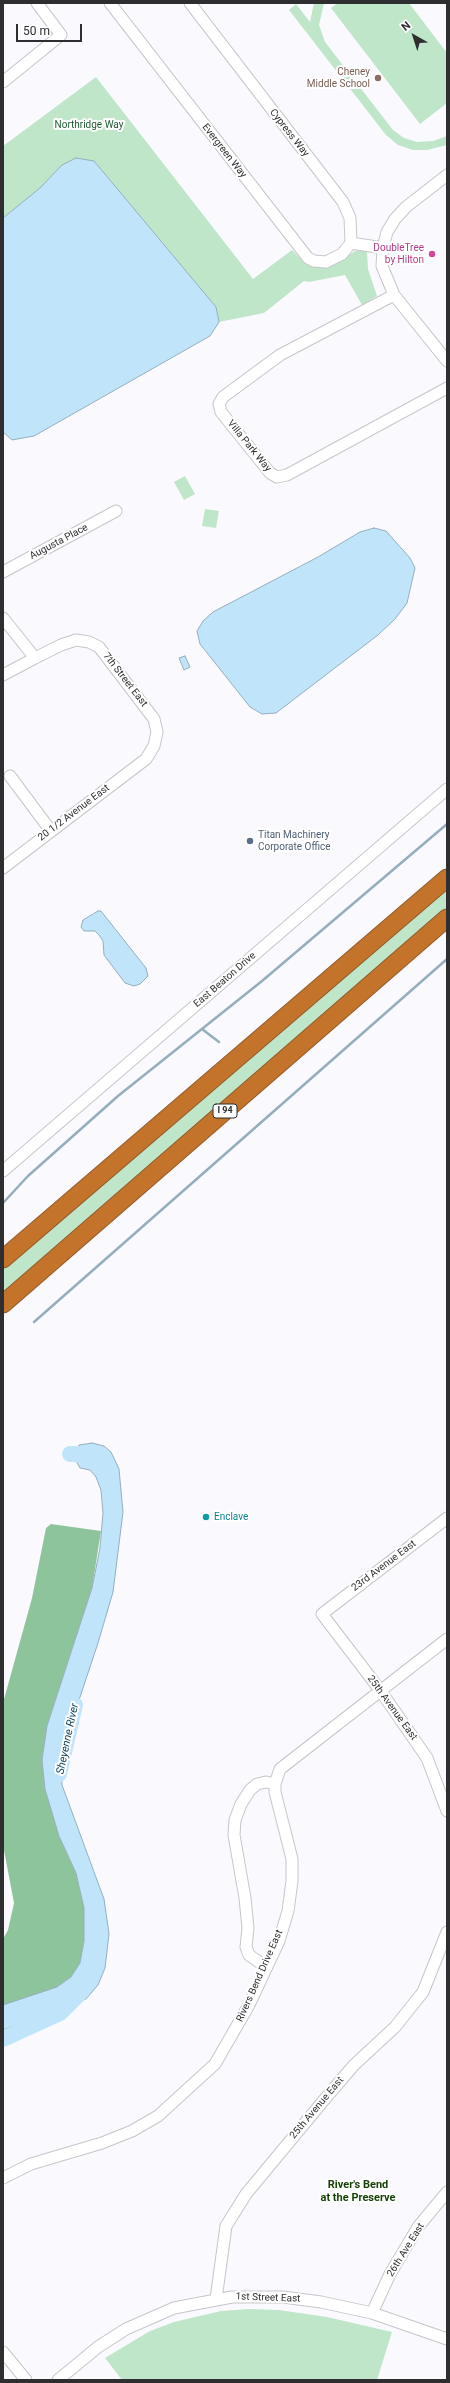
<!DOCTYPE html>
<style>
body{margin:0}
#map{position:relative;width:450px;height:2383px;overflow:hidden;background:#fafafe;font-family:Roboto,sans-serif}
canvas{display:block}
.frame{position:absolute;inset:0;border:4px solid #2e2e30;pointer-events:none}
.north{position:absolute;left:394px;top:16px;width:40px;height:40px;-webkit-text-stroke:3px #fff;paint-order:stroke;rotate:321deg;font-size:11px;font-weight:700;line-height:16px;text-align:center;color:#2e2e30}
.north::after{content:'';display:block;margin:auto;width:14px;height:18px;background:#2e2e30;clip-path:polygon(50% 0,100% 100%,50% 72%,0 100%)}
.scale{position:absolute;left:16px;top:24px;width:66px;height:18px;box-sizing:border-box;border:2px solid #2e2e30;border-top:0;padding-left:5px;font-size:12px;line-height:14px;white-space:nowrap;color:#2e2e30;-webkit-text-stroke:3px #fff;paint-order:stroke}
</style>
<div id="map">
<canvas width="450" height="2383"></canvas>
<div class="frame"></div>
<div class="north">N</div>
<div class="scale">50 m</div>
</div>
<script>
const c = document.querySelector('canvas').getContext('2d');
c.lineJoin = 'round';
function fillPath(path, color) { c.fillStyle = color; c.fill(path, 'evenodd'); }
const shape = rows => new Path2D(rows.map(r => 'M' + r).join(''));
function stroke(path, color, width, dash) { c.strokeStyle = color; c.lineWidth = width; c.lineCap = dash ? 'butt' : 'round'; c.setLineDash(dash || []); c.stroke(path); }
function label(font, color, halo, rows, align = 'center') {
  c.font = font + ' Roboto,sans-serif'; c.lineWidth = 4; c.setLineDash([]); c.textBaseline = 'middle'; c.strokeStyle = halo; c.fillStyle = color; for (const [text, x, y, turn = 0] of rows) {
    c.save(); c.translate(x, y); c.rotate((+turn || 0) * Math.PI / 180); c.textAlign = isNaN(turn) ? turn : align; if (halo) c.strokeText(text, 0, 0); c.fillText(text, 0, 0); c.restore();
  }
}
const green = shape([
 [314,3,324,3,319,25,325,42,393,130,404,138,417,142,433,141,447,136,447,145,427,150,413,150,398,145,386,135,289,10,296,4,310,22],
 [338,3,409,3,447,53,447,103,420,124,331,8],
 [96,77,253,279,292,250,305,263,322,267,338,262,355,251,364,250,367,251,368,269,377,296,362,305,345,275,309,282,304,281,264,313,219,322,216,307,94,161,62,165,40,188,3,218,3,146],
 [185,476,195,494,184,500,174,482],
 [205,509,219,511,216,528,202,526],
 [447,886,447,908,3,1292,3,1268],
 [249,2309,279,2310,327,2317,392,2332,377,2380,122,2380,105,2358,150,2331,174,2322,221,2311]
]);
const forest = shape([
 [51,1524,101,1531,92,1588,47,1726,42,1760,45,1789,59,1836,76,1873,84,1908,84,1941,80,1963,71,1977,57,1987,3,2005,3,1939,8,1930,14,1903,3,1845,3,1703,32,1598,46,1528]
]);
const water = shape([
 [76,158,94,161,216,307,219,322,210,336,34,436,12,440,3,432,3,218,40,188,62,165,76,158],
 [374,528,386,531,410,558,415,568,407,603,395,619,378,635,276,713,262,714,250,707,200,644,197,631,203,621,213,612,318,557,360,532,374,528],
 [185,656,190,667,184,670,179,658,185,656],
 [98,911,101,911,146,968,148,976,140,984,134,986,125,983,104,955,103,941,99,935,95,931,84,931,81,927,83,920,98,911],
 [92,1443,104,1446,111,1452,119,1469,123,1512,113,1592,98,1643,68,1733,61,1762,62,1785,104,1899,109,1934,105,1968,98,1985,86,1999,3,2030,3,2005,57,1987,71,1977,80,1963,84,1941,84,1908,76,1873,59,1836,45,1789,42,1760,47,1726,92,1588,100,1548,103,1513,101,1490,96,1477,90,1470,80,1468,76,1461,79,1445,92,1443]
]);
const stream = shape([
 [202,1029,219,1042],
 [3,1203,28,1176,118,1096,262,981,447,824],
 [34,1322,447,959]
]);
const river = shape([
 [70,1454,99,1455],
 [59,1774,75,1705],
 [3,2039,60,2013,82,1991]
]);
const minor = shape([
 [110,3,308,258,314,261,326,262,342,254,351,243],
 [190,3,343,202,350,218,351,243,383,248],
 [3,82,61,35,37,3],
 [447,175,406,207,395,219,387,232,383,248,382,266,394,295,447,361],
 [394,295,280,355,223,397,219,404,221,412,270,473,277,477,287,475,447,388],
 [3,572,116,511],
 [3,618,35,658,61,645,76,640,89,642,99,647,154,719,157,732,154,746,146,759,3,868],
 [3,675,35,658],
 [10,776,51,831],
 [3,1171,447,789],
 [447,1518,322,1614,380,1690,427,1758,447,1811],
 [266,1967,249,1955,246,1947,248,1928,245,1898,234,1835,235,1820,241,1804,250,1790,257,1784,266,1782,275,1784],
 [3,2178,31,2164,102,2143,132,2131,158,2116,215,2064,249,2005,279,1941,288,1911,292,1881,292,1859,275,1792,275,1784,280,1769,447,1639],
 [216,2299,226,2226,246,2194,324,2100,354,2065,395,2027,423,1992,447,1932],
 [372,2313,390,2274,418,2227,447,2192],
 [3,2352,26,2380],
 [58,2380,98,2347,126,2329,174,2308,232,2297,283,2297,321,2302,372,2313,447,2339]
]);
const highway = shape([
 [3,1259,447,878],
 [3,1304,447,918]
]);
const markers = [
 [378,78,4,"#8d6e63"],
 [432,254,4,"#d1479c"],
 [250,841,4,"#5c6f8a"],
 [206,1517,4,"#0f9aa8"]
];
const shields = [
 [225,1111,24]
];
const shieldNames = [
 ["I 94",225,1111]
];
const educationNames = [
 ["Cheney",370,72],
 ["Middle School",370,84]
];
const parkNames = [
 ["Northridge Way",89,125]
];
const streetNames = [
 ["Cypress Way",289,133,52],
 ["Evergreen Way",224,151,52],
 ["Villa Park Way",249,446,51],
 ["Augusta Place",59,542,-28],
 ["7th Street East",125,680,52],
 ["20 1/2 Avenue East",74,813,-37],
 ["East Beaton Drive",225,980,-41],
 ["23rd Avenue East",384,1566,-37],
 ["25th Avenue East",392,1708,54],
 ["Rivers Bend Drive East",260,1976,-66],
 ["25th Avenue East",317,2108,-50],
 ["26th Ave East",406,2250,-58],
 ["1st Street East",268,2298,2]
];
const hotelNames = [
 ["DoubleTree",424,248],
 ["by Hilton",424,260]
];
const serviceNames = [
 ["Titan Machinery",258,835],
 ["Corporate Office",258,847]
];
const cultureNames = [
 ["Enclave",214,1517]
];
const waterNames = [
 ["Sheyenne River",68,1739,-78]
];
const neighbourhoodNames = [
 ["River's Bend",358,2185],
 ["at the Preserve",358,2198]
];
fillPath(green, '#bfe6c8');
fillPath(forest, '#8ec49c');
fillPath(water, '#c0e5fa');
stroke(water, '#94aebd', 1);
stroke(stream, '#94aebd', 2.5);
stroke(river, '#c0e5fa', 16);
stroke(minor, '#c6c6ca', 13);
stroke(highway, '#905b2c', 19);
stroke(minor, '#fff', 11);
stroke(highway, '#c4732a', 17);
for (const [x, y, r, color] of markers) { const dot = new Path2D(); dot.arc(x, y, r, 0, 2 * Math.PI); c.fillStyle = color; c.fill(dot); stroke(dot, '#fff', 1.5); }
for (const [x, y, w] of shields) { const box = new Path2D(); box.roundRect(x - w / 2, y - 7, w, 14, 3); c.fillStyle = '#fff'; c.fill(box); stroke(box, '#2e2e30', 1); }
label('bold 9px', '#2e2e30', null, shieldNames);
label('10px', '#785e54', '#fff', educationNames, 'right');
label('10px', '#1e5a33', '#fff', parkNames);
label('10px', '#2e2e30', '#fff', streetNames);
label('10px', '#b23c85', '#fff', hotelNames, 'right');
label('10px', '#4e5e75', '#fff', serviceNames, 'left');
label('10px', '#0d838f', '#fff', cultureNames, 'left');
label('italic 11px', '#13455d', '#fff', waterNames);
label('bold 11px', '#123f02', '#fff', neighbourhoodNames);
</script>
